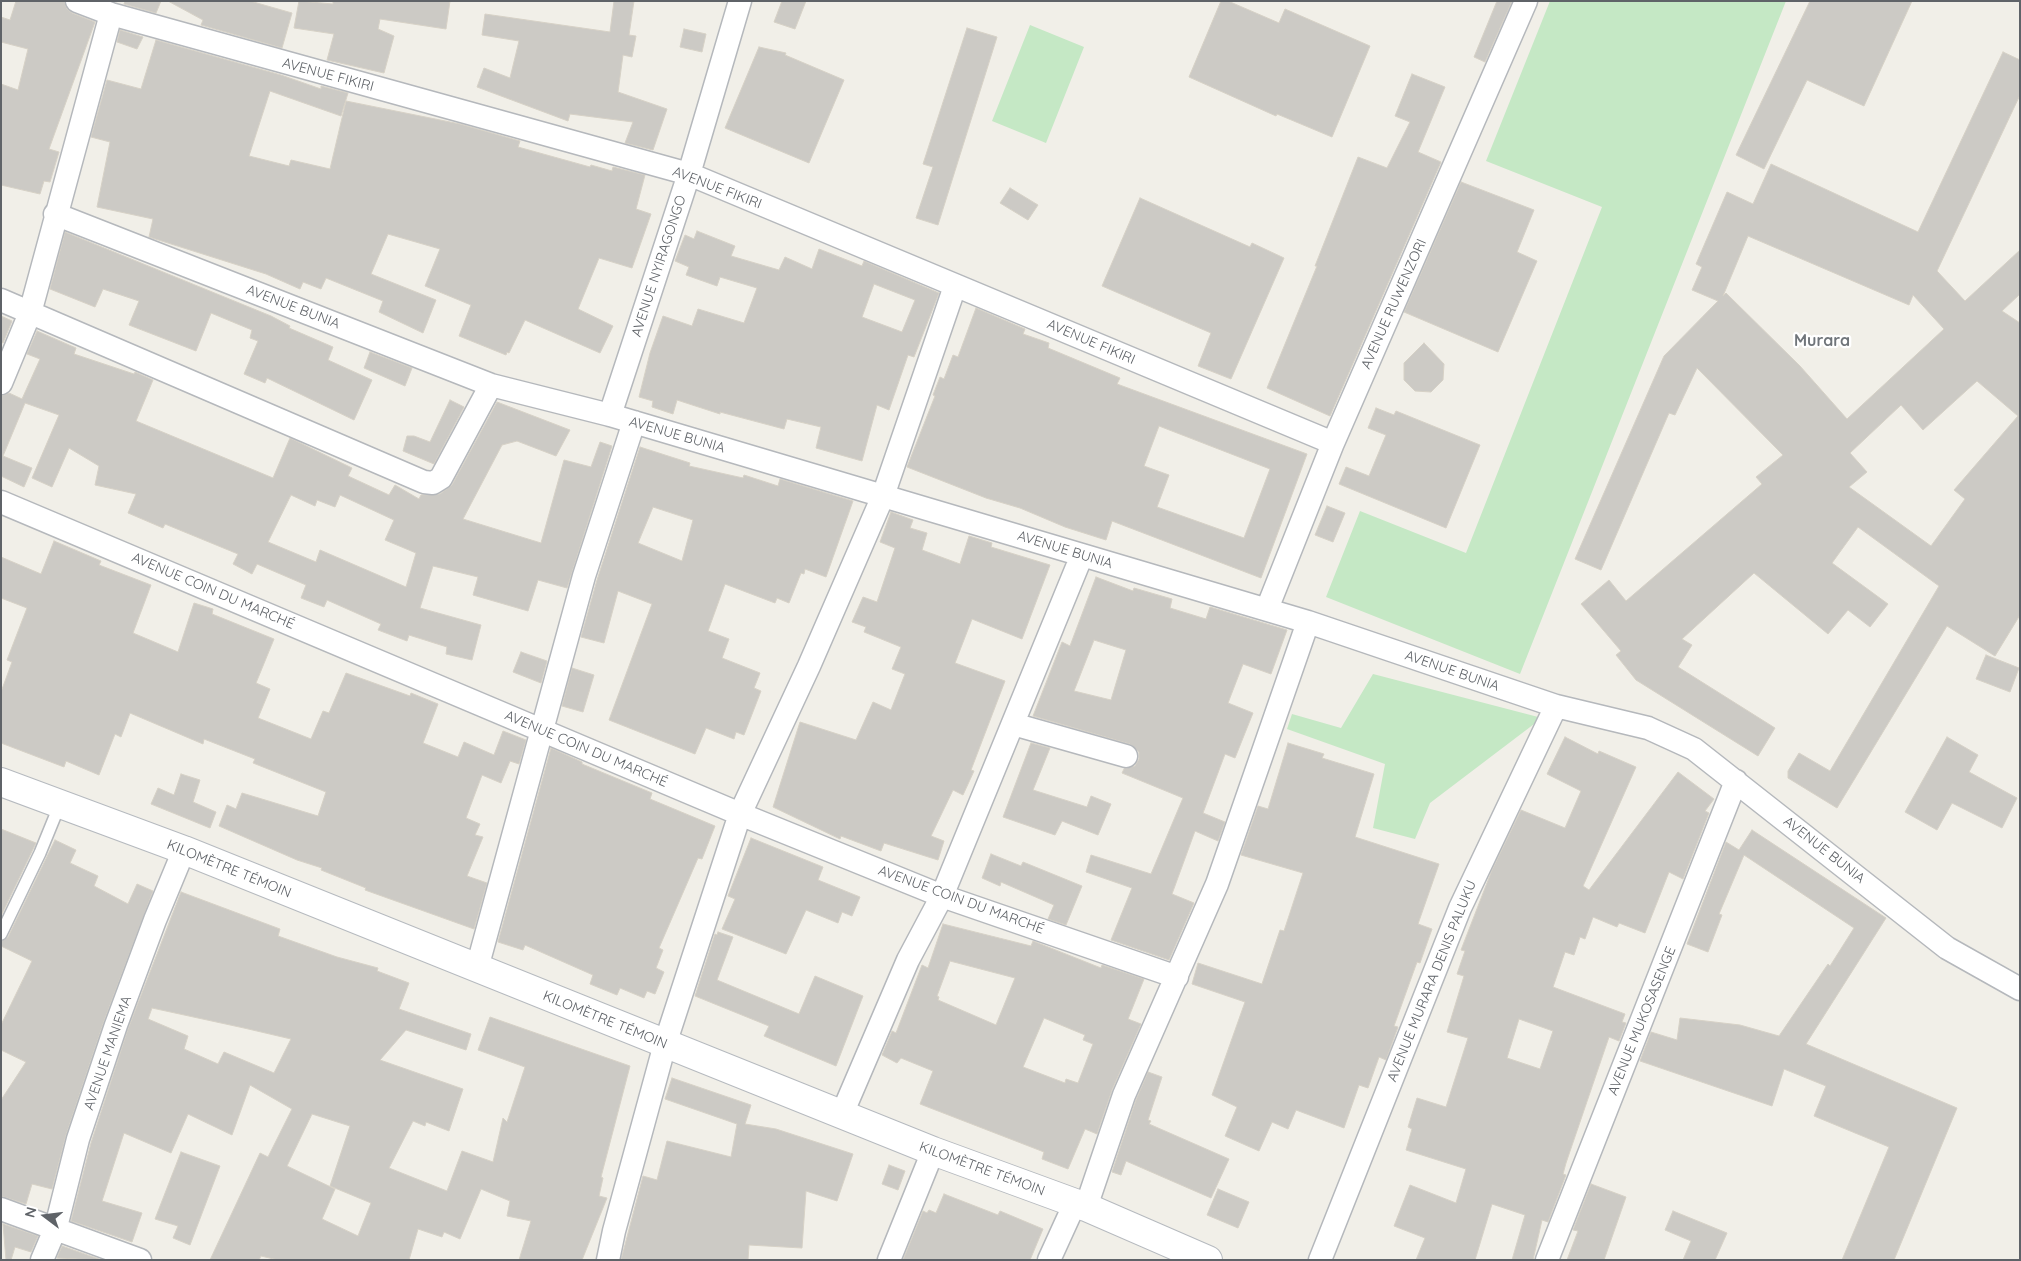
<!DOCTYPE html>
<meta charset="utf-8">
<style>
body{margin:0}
#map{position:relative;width:2021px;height:1261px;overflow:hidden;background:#f1efe8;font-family:Quicksand,sans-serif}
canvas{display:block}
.frame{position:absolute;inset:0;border:2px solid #5f6368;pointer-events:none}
.north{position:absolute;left:20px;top:1191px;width:50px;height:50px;-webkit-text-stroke:4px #fff;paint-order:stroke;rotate:285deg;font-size:14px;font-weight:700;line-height:20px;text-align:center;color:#5f6368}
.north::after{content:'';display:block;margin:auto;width:18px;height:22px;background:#5f6368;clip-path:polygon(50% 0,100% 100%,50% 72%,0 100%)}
</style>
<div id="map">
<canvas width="2021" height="1261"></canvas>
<div class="frame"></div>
<div class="north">N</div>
</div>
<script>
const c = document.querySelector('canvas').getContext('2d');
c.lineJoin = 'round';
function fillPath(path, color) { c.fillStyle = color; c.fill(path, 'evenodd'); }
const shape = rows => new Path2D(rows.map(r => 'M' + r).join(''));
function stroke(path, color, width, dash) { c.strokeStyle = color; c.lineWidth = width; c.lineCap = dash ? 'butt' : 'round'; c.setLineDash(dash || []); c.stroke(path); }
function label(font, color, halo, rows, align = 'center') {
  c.font = font + ' Quicksand,sans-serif'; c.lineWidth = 4.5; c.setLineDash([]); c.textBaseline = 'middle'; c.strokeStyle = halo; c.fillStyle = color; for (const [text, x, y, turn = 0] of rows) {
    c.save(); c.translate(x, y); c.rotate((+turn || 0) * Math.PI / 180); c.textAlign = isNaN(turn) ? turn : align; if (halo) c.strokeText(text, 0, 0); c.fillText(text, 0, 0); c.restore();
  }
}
const green = shape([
 [1550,1,1786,1,1520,674,1326,597,1360,511,1466,553,1602,207,1486,161],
 [1030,25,1084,47,1046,143,992,121],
 [1373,674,1542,718,1430,803,1415,839,1373,828,1385,764,1287,729,1292,714,1341,728]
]);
const building = shape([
 [16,1,64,1,67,9,72,13,95,22,49,149,59,152,50,182,44,181,40,194,1,185,1,84,18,90,28,49,1,42,1,17,10,20,16,1],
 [125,1,161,1,156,13,124,4,125,1],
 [168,1,250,1,292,13,282,48,201,25,203,20,168,1],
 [299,1,333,4,333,1,450,1,446,29,380,19,378,29,394,36,384,73,327,60,334,34,294,28,299,1],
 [614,1,634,1,629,35,636,36,632,57,623,55,618,92,667,109,653,150,625,143,633,122,570,114,568,121,477,87,484,68,510,78,519,41,482,35,485,14,610,32,614,1],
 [782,1,806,1,795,29,774,22,782,1],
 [1221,1,1228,1,1279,23,1285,9,1370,46,1332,137,1277,114,1276,116,1189,77,1221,1],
 [1497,1,1512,1,1485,62,1474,57,1497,1],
 [1810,1,1912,1,1864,106,1807,80,1764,169,1736,155,1810,1],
 [967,28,997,37,938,225,916,218,933,167,923,164,967,28],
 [684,29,706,34,702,52,680,47,684,29],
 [120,30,143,37,137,49,117,42,120,30],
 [156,40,281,75,321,89,321,86,348,93,341,116,270,91,249,156,289,166,291,160,330,169,346,101,460,124,520,141,518,147,590,167,591,165,612,171,613,167,645,175,636,209,651,214,632,268,599,258,578,309,613,326,600,353,525,320,509,353,507,352,506,355,459,336,471,305,425,286,440,249,388,234,371,274,436,300,423,333,379,312,383,301,326,278,321,289,303,282,300,289,266,274,149,237,153,219,97,207,110,142,91,137,107,80,141,89,156,40],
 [759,47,786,53,785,55,844,80,809,163,725,128,759,47],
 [2003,52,2020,60,2020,95,1937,271,1965,301,2020,250,2020,294,2002,311,2020,323,2020,615,1995,656,1947,626,1837,808,1788,778,1788,771,1799,753,1830,771,1939,586,1858,527,1832,563,1888,604,1870,627,1848,610,1828,634,1754,573,1682,639,1692,645,1678,667,1775,728,1758,756,1636,680,1616,655,1621,651,1581,604,1609,580,1626,601,1762,484,1756,477,1783,455,1697,368,1675,415,1669,413,1601,570,1575,559,1664,356,1718,301,1692,290,1702,267,1696,264,1727,192,1753,204,1771,164,1918,232,2003,52],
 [1748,236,1909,305,1913,295,1944,329,1847,419,1800,366,1726,293,1723,296,1748,236],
 [1977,381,2018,416,1954,490,1965,499,1931,546,1849,487,1867,472,1850,453,1901,405,1923,430,1977,381],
 [1412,74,1445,87,1418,152,1441,162,1330,416,1267,388,1317,266,1315,266,1358,157,1387,168,1410,122,1395,116,1412,74],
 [1461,182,1534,210,1517,252,1537,261,1498,352,1404,312,1461,182],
 [1010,188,1038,205,1028,220,1000,203,1010,188],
 [1140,198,1250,247,1252,243,1284,258,1231,379,1198,366,1211,333,1102,286,1140,198],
 [697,231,735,246,731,256,779,270,785,257,812,269,819,249,862,266,864,261,939,293,914,357,908,355,889,410,877,405,862,461,816,448,821,427,787,419,784,429,720,412,720,414,677,400,673,414,652,407,653,401,639,397,650,353,663,316,692,326,698,309,744,323,757,288,720,277,717,286,686,275,689,267,675,261,685,235,694,239,697,231],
 [874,284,915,300,902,332,862,317,874,284],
 [65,232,271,316,290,326,289,328,333,347,328,360,372,380,354,420,267,378,265,383,244,374,258,341,250,338,252,330,211,313,196,351,129,325,139,301,103,289,95,307,50,289,65,232],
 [976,308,1025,329,1023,334,1049,343,1048,348,1120,378,1117,384,1307,454,1261,578,1112,521,1106,540,1065,527,1020,508,986,498,907,467,935,396,933,395,940,377,944,379,953,355,958,357,976,308],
 [1159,426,1270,469,1244,538,1157,507,1169,475,1144,466,1159,426],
 [1,316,12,321,3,343,1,342,1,316],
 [37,331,76,348,74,354,134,374,135,372,153,380,136,421,273,478,290,438,352,468,348,476,389,495,395,485,419,499,421,495,440,494,452,485,497,402,570,430,556,456,517,441,502,445,463,519,541,543,564,460,591,467,600,442,612,446,567,588,538,580,528,611,473,595,478,577,433,566,420,608,481,625,472,660,446,654,447,647,409,635,407,641,378,630,381,624,327,600,324,607,301,598,306,585,257,564,252,574,233,564,238,554,165,524,163,528,128,513,136,494,95,485,99,466,69,448,52,487,32,478,59,415,25,403,3,456,32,468,24,487,1,476,1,396,9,393,22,399,40,359,27,354,37,331],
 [291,495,315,506,317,500,335,507,340,495,394,520,385,540,416,553,406,587,320,550,316,562,268,542,291,495],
 [1424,343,1444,364,1443,380,1431,392,1415,391,1404,380,1404,363,1424,343],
 [370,352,412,368,405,386,364,368,370,352],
 [450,400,464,407,434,464,403,451,407,436,414,436,430,442,450,400],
 [1376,408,1394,415,1396,411,1480,445,1446,528,1339,484,1346,467,1369,476,1386,435,1368,428,1376,408],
 [640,447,690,463,689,466,743,478,744,475,778,486,780,479,853,501,826,577,805,569,804,574,801,573,789,603,777,598,775,603,725,584,708,631,729,639,722,658,760,673,754,688,761,691,744,735,736,732,734,739,706,728,695,754,609,720,652,604,618,591,604,643,581,637,597,580,640,447],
 [653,507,693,520,682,561,638,543,653,507],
 [1327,506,1345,513,1333,542,1315,535,1327,506],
 [891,512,913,520,910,528,927,533,922,550,960,564,969,536,992,543,991,547,1050,565,1022,639,972,619,955,663,1005,681,971,770,974,771,963,795,953,790,931,836,944,841,938,860,884,843,881,851,841,836,840,839,773,807,800,722,856,740,873,702,891,710,905,674,892,669,901,647,864,632,866,627,852,622,863,597,877,602,895,548,880,542,891,512],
 [54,541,101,561,99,565,151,585,133,633,178,652,194,603,213,609,212,614,274,639,256,683,270,689,258,718,311,739,323,711,329,713,346,673,410,696,411,693,438,704,423,743,458,757,464,742,494,755,503,731,526,740,519,764,510,761,501,783,482,775,466,818,480,824,475,835,483,837,467,876,487,883,474,929,365,890,366,888,321,870,322,868,297,860,219,826,227,805,236,809,242,793,318,816,326,792,253,763,255,759,204,739,203,744,130,713,121,737,115,734,99,775,66,761,64,767,1,743,1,692,12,662,7,660,27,608,1,598,1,557,41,574,54,541],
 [1096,577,1133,591,1134,588,1172,599,1170,608,1206,619,1210,607,1287,630,1271,674,1243,664,1228,703,1253,713,1235,758,1225,754,1203,813,1225,822,1218,841,1195,831,1172,894,1194,903,1169,960,1111,940,1132,888,1086,872,1091,855,1151,874,1183,798,1122,773,1124,769,1135,766,1139,759,1139,752,1130,744,1033,716,1062,642,1070,646,1096,577],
 [1094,640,1126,650,1111,700,1074,691,1094,640],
 [521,652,547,661,541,683,513,672,521,652],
 [1986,655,2019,668,2010,692,1976,679,1986,655],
 [572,668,594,675,583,712,562,706,572,668],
 [1565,737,1598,754,1599,751,1636,767,1583,886,1589,890,1678,772,1714,799,1705,811,1709,813,1683,879,1669,872,1645,933,1619,923,1617,927,1593,917,1585,939,1580,937,1574,955,1565,952,1553,987,1625,1014,1622,1022,1626,1023,1619,1041,1609,1037,1566,1163,1563,1174,1566,1175,1548,1222,1542,1220,1533,1260,1512,1260,1525,1215,1492,1204,1475,1260,1416,1260,1425,1238,1394,1226,1410,1185,1456,1203,1466,1169,1406,1150,1412,1129,1408,1127,1417,1098,1446,1107,1468,1038,1447,1032,1464,976,1457,974,1465,951,1461,950,1492,870,1521,810,1565,828,1581,791,1547,774,1565,737],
 [1519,1019,1553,1031,1540,1069,1507,1058,1519,1019],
 [1947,737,1978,755,1969,772,2017,798,2002,828,1952,803,1937,830,1905,812,1947,737],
 [1031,743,1050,748,1033,790,1087,807,1091,796,1111,804,1098,835,1062,821,1055,835,1003,817,1031,743],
 [1288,743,1324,754,1322,758,1374,774,1355,837,1439,864,1418,924,1432,929,1420,963,1417,962,1394,1026,1398,1027,1386,1060,1379,1057,1368,1088,1359,1085,1344,1128,1296,1110,1288,1129,1272,1122,1259,1151,1225,1136,1237,1107,1212,1095,1245,1002,1192,984,1198,963,1262,984,1280,930,1284,931,1303,873,1241,855,1258,806,1268,809,1288,743],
 [551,748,582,762,582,764,652,793,650,799,715,826,702,859,698,858,659,948,663,950,656,968,664,972,655,994,647,991,644,998,620,988,617,995,590,984,593,975,525,945,523,950,498,942,551,748],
 [181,774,200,780,193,802,216,812,210,828,151,804,158,788,174,795,181,774],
 [1,829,36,843,1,916,1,829],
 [1752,830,1886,918,1806,1044,1957,1108,1894,1260,1842,1260,1889,1147,1814,1116,1826,1086,1784,1069,1772,1106,1640,1061,1651,1032,1677,1040,1680,1018,1740,1025,1779,1036,1828,964,1830,966,1854,928,1744,855,1719,914,1722,915,1708,952,1687,944,1726,842,1739,850,1752,830],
 [751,838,823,867,818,880,860,897,852,916,842,912,838,923,806,910,786,954,722,929,735,899,728,896,751,838],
 [55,840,76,850,70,863,98,876,94,886,128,904,137,884,153,891,104,1021,66,1135,52,1189,32,1184,26,1204,1,1196,1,1100,26,1062,1,1050,1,1025,32,961,1,946,1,941,8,937,55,840],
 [991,854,1021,866,1023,862,1082,886,1066,925,1048,919,1054,905,1001,882,1000,886,982,878,991,854],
 [181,892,280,929,278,936,337,957,378,968,377,971,409,983,399,1009,471,1034,466,1050,406,1030,380,1060,463,1089,449,1131,426,1122,425,1126,413,1121,389,1168,447,1191,462,1151,493,1162,503,1118,507,1122,525,1067,478,1050,490,1017,630,1066,601,1177,603,1178,599,1196,607,1198,582,1260,519,1260,531,1221,507,1216,510,1201,481,1189,460,1239,444,1232,442,1237,418,1229,409,1260,278,1260,261,1256,259,1260,210,1260,260,1153,268,1157,292,1109,250,1085,232,1135,188,1114,171,1153,124,1133,102,1201,142,1213,132,1242,71,1221,91,1143,128,1029,181,892],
 [152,1008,244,1028,291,1039,274,1073,224,1052,218,1064,184,1049,188,1036,148,1019,152,1008],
 [312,1114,350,1126,330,1186,371,1203,358,1236,322,1219,335,1189,287,1166,312,1114],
 [943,924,1031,946,1033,941,1101,968,1102,965,1144,979,1128,1019,1141,1024,1112,1090,1097,1134,1085,1129,1068,1169,1042,1159,1044,1152,920,1104,933,1071,901,1058,897,1063,882,1055,892,1031,896,1033,922,965,928,968,943,924],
 [950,961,1015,978,996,1025,938,1000,939,997,937,996,950,961],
 [1044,1018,1085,1035,1083,1040,1093,1044,1078,1083,1066,1079,1065,1083,1023,1067,1044,1018],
 [718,932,733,937,717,980,799,1014,815,976,863,996,836,1066,764,1036,769,1026,695,996,715,934,717,935,718,932],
 [1148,1072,1162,1077,1148,1120,1151,1121,1149,1124,1229,1159,1211,1198,1126,1161,1121,1175,1112,1172,1136,1100,1148,1072],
 [672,1078,751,1105,745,1124,776,1129,853,1154,837,1201,806,1191,802,1248,749,1245,748,1260,621,1260,643,1176,657,1180,667,1141,731,1157,737,1124,665,1099,672,1078],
 [181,1152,220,1166,190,1245,173,1238,178,1226,155,1219,181,1152],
 [889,1165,905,1171,898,1190,882,1184,889,1165],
 [1591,1184,1626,1197,1604,1260,1567,1260,1578,1231,1573,1230,1591,1184],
 [1218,1189,1249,1202,1238,1228,1207,1215,1218,1189],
 [944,1194,998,1215,1000,1211,1043,1229,1030,1260,903,1260,923,1211,927,1213,929,1210,936,1213,944,1194],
 [1673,1211,1727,1233,1715,1260,1683,1260,1691,1241,1665,1230,1673,1211],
 [3,1224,38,1236,31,1252,15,1247,11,1260,6,1260,3,1224],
 [62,1246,99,1259,99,1260,57,1258,62,1246]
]);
const service = shape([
 [1,934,40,853,60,804]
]);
const minor = shape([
 [77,1,111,14,689,174,1333,443],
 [55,214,491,385,610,415,1308,622,1556,706,1648,728,1694,749,1947,948,2020,989],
 [1,300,424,482,433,483,441,478,491,385],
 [1,383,30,313,111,14],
 [610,415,689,174,740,1],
 [1,502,740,814,942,896,1177,977],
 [1267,609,1333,443,1526,1],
 [1013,724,1126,756],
 [477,968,584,576,634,422],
 [842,1114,908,960,942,896,1082,555],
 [1086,1207,1124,1095,1217,884,1308,622],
 [1,1209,140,1260],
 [42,1260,56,1227,78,1139,116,1025,155,920,184,850],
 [608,1260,614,1231,665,1044,740,814,809,666,883,496,955,286],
 [889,1260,933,1151],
 [1049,1260,1075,1203],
 [1320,1260,1460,908,1556,706],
 [1547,1260,1736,781]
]);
const secondary = shape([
 [1,782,184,850,933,1151,1086,1207,1208,1260]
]);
const streetNames = [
 ["AVENUE FIKIRI",328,75,15],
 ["AVENUE FIKIRI",717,188,21],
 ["AVENUE NYIRAGONGO",659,266,-72],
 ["AVENUE RUWENZORI",1394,304,-66],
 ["AVENUE BUNIA",293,307,21],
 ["AVENUE FIKIRI",1091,342,23],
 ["AVENUE BUNIA",677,435,16],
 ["AVENUE BUNIA",1065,550,17],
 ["AVENUE COIN DU MARCHÉ",213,591,23],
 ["AVENUE BUNIA",1452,671,19],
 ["AVENUE COIN DU MARCHÉ",586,749,23],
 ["AVENUE BUNIA",1824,850,38],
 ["KILOMÈTRE TÉMOIN",229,869,22],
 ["AVENUE COIN DU MARCHÉ",961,900,20],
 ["AVENUE MURARA DENIS PALUKU",1432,981,-68],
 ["KILOMÈTRE TÉMOIN",605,1020,22],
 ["AVENUE MUKOSASENGE",1642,1021,-68],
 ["AVENUE MANIEMA",108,1053,-71],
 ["KILOMÈTRE TÉMOIN",982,1169,20]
];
const quarterNames = [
 ["Murara",1822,341]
];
fillPath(green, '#c5e8c5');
fillPath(building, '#cccac5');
stroke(building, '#d6d1c6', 1);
stroke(service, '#b5b8bc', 14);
stroke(minor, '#b5b8bc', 25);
stroke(secondary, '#b6babf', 30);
stroke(service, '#fff', 11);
stroke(minor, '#fff', 22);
stroke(secondary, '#fff', 28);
label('14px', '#5f6368', '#fff', streetNames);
label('bold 16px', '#70757a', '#fff', quarterNames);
</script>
